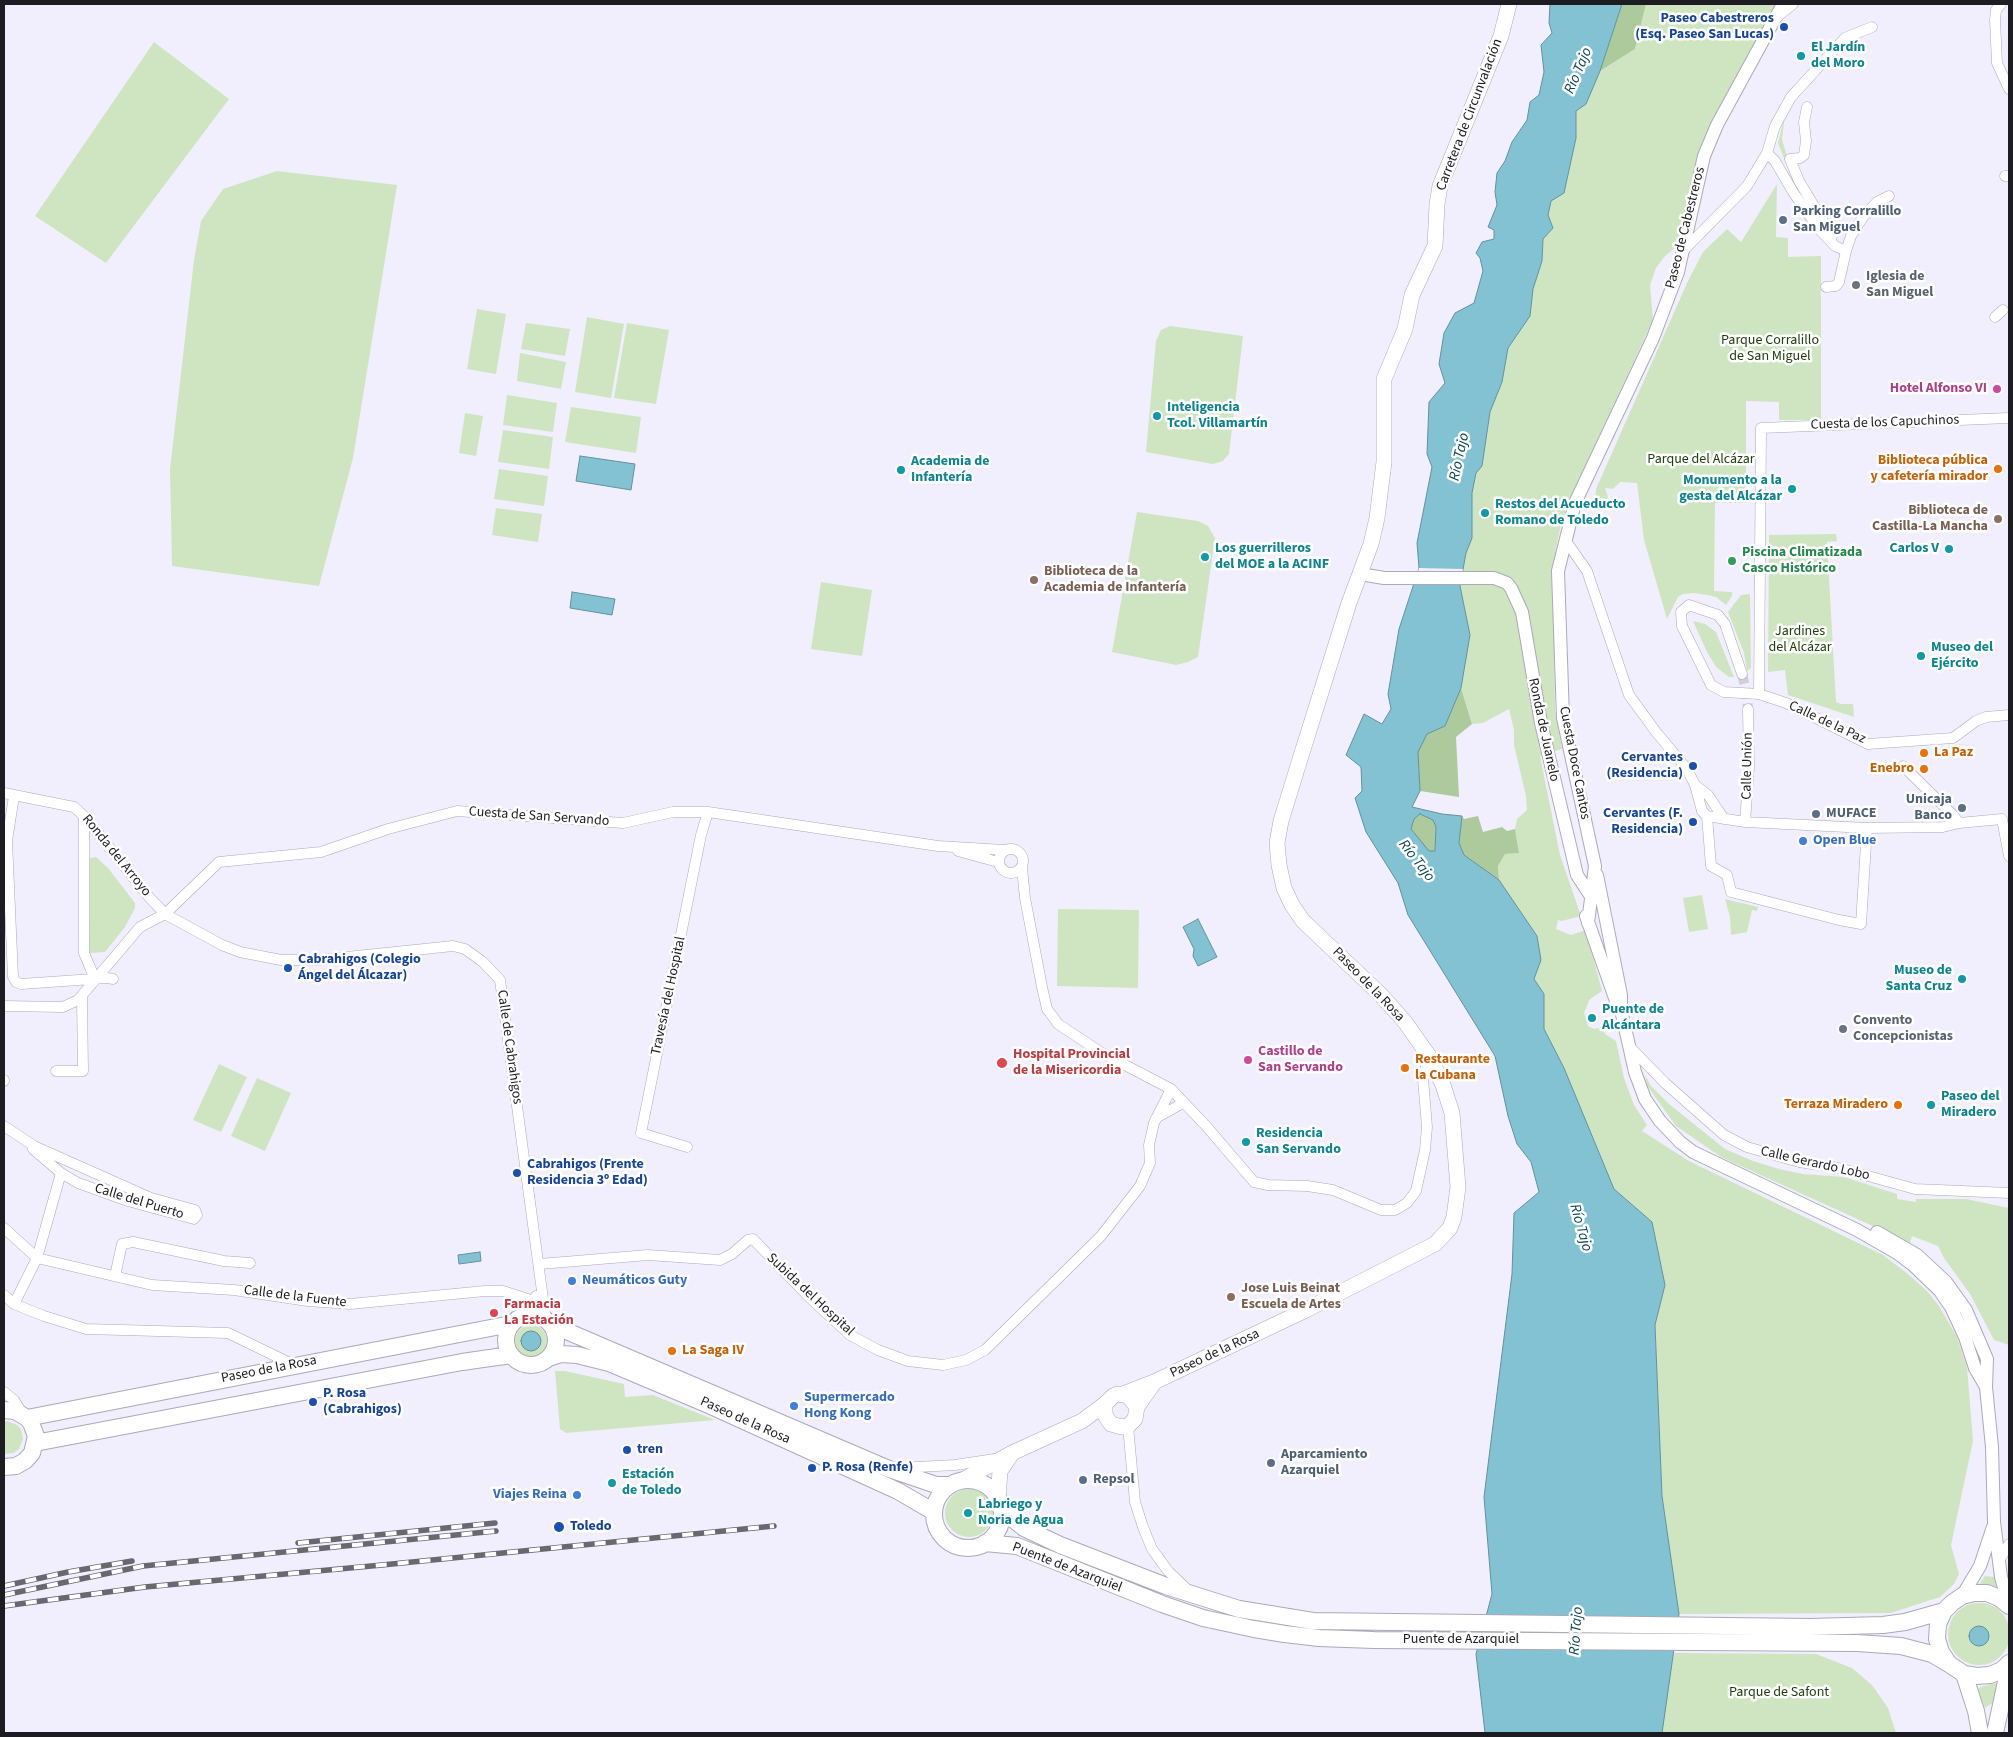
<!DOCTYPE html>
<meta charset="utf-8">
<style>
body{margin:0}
#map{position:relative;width:2013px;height:1737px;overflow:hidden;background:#f1effd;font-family:"Source Sans 3",sans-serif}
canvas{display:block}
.frame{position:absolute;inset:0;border:5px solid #1d1c22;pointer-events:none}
</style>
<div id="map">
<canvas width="2013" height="1737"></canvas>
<div class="frame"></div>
</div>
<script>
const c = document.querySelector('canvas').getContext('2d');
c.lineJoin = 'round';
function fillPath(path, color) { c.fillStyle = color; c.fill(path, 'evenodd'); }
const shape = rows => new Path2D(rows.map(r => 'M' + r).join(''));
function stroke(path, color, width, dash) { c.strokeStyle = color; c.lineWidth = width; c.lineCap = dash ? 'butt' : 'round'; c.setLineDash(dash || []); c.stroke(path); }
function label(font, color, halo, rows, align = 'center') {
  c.font = font + ' "Source Sans 3",sans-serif'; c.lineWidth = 5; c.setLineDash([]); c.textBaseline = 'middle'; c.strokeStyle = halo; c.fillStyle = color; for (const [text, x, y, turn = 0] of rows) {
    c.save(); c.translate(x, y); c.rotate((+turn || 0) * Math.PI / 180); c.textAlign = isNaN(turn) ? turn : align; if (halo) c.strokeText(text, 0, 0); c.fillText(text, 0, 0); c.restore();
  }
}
const green = shape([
 [1646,4,1776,4,1701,148,1676,247,1665,256,1656,268,1650,285,1653,320,1568,503,1560,529,1553,564,1555,710,1562,749,1540,756,1560,855,1581,916,1562,921,1558,920,1556,929,1571,935,1586,930,1602,991,1589,1000,1587,1006,1584,1013,1588,1026,1594,1029,1603,1027,1605,1034,1616,1041,1624,1078,1634,1105,1647,1125,1642,1131,1689,1161,1883,1255,1908,1274,1927,1291,1939,1306,1957,1337,1967,1367,1973,1441,1951,1545,1959,1574,1954,1584,1940,1597,1891,1613,1679,1614,1662,1496,1655,1325,1665,1285,1652,1222,1614,1189,1564,1068,1544,1029,1544,994,1534,979,1541,960,1537,936,1499,880,1498,866,1505,854,1519,853,1515,829,1517,819,1527,810,1526,796,1514,745,1514,730,1509,709,1483,723,1472,724,1461,688,1470,635,1460,586,1466,553,1472,538,1472,493,1476,473,1482,466,1490,412,1502,382,1508,348,1530,316,1533,289,1542,261,1543,239,1553,228,1548,215,1551,201,1564,193,1576,138,1576,111,1586,104,1600,71,1635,49],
 [154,42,229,99,106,263,35,216],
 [1785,114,1782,140,1789,162,1807,201,1794,183,1778,143],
 [277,171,397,185,353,458,319,586,172,566,170,469,194,260,201,221,223,189],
 [1777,184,1776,237,1788,238,1788,257,1821,256,1821,420,1779,420,1779,402,1746,401,1746,503,1715,503,1714,591,1732,592,1732,596,1726,605,1716,597,1708,595,1694,593,1683,594,1678,597,1667,619,1644,540,1637,483,1620,482,1613,489,1605,488,1608,497,1605,505,1595,502,1596,489,1687,283,1703,252,1727,229,1741,242],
 [477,309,506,314,496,374,467,369],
 [587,317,624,324,611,398,575,392],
 [526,323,570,329,565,356,521,349],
 [627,323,669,330,656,404,614,398],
 [1170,326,1243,336,1229,454,1223,461,1213,464,1146,452,1156,341,1161,330],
 [520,353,566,362,561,389,517,381],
 [507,395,557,403,553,432,503,425],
 [571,407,641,417,636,453,565,442],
 [465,413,483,416,476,456,459,453],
 [503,430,553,437,549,469,498,462],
 [499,469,548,476,544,506,494,499],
 [496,508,542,514,538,542,492,535],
 [1137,512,1198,521,1208,526,1215,538,1198,657,1188,662,1176,665,1112,652],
 [1836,534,1837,541,1827,542,1836,702,1841,704,1853,704,1854,717,1788,695,1785,670,1768,672,1769,535],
 [821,582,872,590,862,656,811,649],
 [1750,594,1751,668,1747,671,1744,653,1728,612,1741,595],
 [1693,621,1705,624,1716,632,1734,677,1729,677,1716,667,1707,652],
 [96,857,108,868,135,903,135,908,125,927,105,952,89,953,90,858],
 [1702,895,1708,929,1689,932,1683,898],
 [1725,899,1758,907,1757,911,1752,910,1747,932,1731,935,1730,917],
 [1058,909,1139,910,1138,988,1057,986],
 [219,1064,247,1077,221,1132,193,1120],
 [1645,1075,1651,1086,1669,1104,1725,1149,1753,1161,1779,1169,1803,1174,1844,1177,1897,1194,1897,1199,1916,1202,1916,1199,1966,1199,2009,1208,2009,1345,1994,1340,1970,1294,1944,1258,1938,1246,1912,1236,1910,1243,1721,1157,1676,1126,1648,1087],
 [257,1078,291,1093,265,1151,231,1136],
 '515 1341a16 16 0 1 1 32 0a16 16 0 1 1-32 0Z',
 [555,1371,565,1371,624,1384,625,1397,653,1395,715,1420,566,1433,560,1429],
 [7,1421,17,1425,21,1429,23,1439,19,1449,14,1453,4,1454,4,1422],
 '945 1513a24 24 0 1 1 48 0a24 24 0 1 1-48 0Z',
 [1985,1576,1994,1577,1997,1588,1979,1585],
 '1948 1634a31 31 0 1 1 62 0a31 31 0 1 1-62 0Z',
 [1674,1653,1816,1654,1852,1668,1872,1685,1888,1708,1896,1733,1662,1733,1665,1702],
 [1996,1683,1998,1686,1994,1702,1985,1708,1978,1690,1980,1687]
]);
const forest = shape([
 [1622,4,1646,4,1635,49,1600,71],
 [1461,688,1472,724,1456,737,1459,797,1420,791,1417,752,1427,734,1445,726],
 [1420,814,1433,820,1436,827,1435,851,1429,852,1411,829,1414,819],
 [1462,816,1464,819,1478,816,1483,832,1502,827,1507,831,1515,829,1519,853,1505,854,1498,866,1499,880,1464,855,1459,843]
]);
const water = shape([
 [1550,4,1622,4,1600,71,1586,104,1576,111,1576,138,1564,193,1551,201,1548,215,1553,228,1543,239,1542,261,1533,289,1530,316,1508,348,1502,382,1490,412,1482,466,1476,473,1472,493,1472,538,1466,553,1460,586,1470,635,1461,688,1445,726,1427,734,1418,752,1420,791,1412,807,1442,814,1462,816,1459,843,1464,855,1499,880,1537,936,1541,960,1534,979,1544,994,1544,1029,1564,1068,1614,1189,1652,1222,1665,1285,1655,1325,1662,1496,1679,1614,1662,1733,1485,1733,1476,1654,1492,1594,1484,1497,1512,1274,1514,1213,1539,1192,1531,1162,1517,1144,1508,1116,1495,1056,1408,915,1398,883,1366,832,1355,798,1362,791,1361,767,1346,755,1364,714,1382,724,1391,709,1388,694,1399,629,1419,568,1417,543,1432,467,1427,454,1429,402,1445,383,1439,364,1444,333,1455,313,1474,303,1483,271,1480,258,1476,253,1482,242,1494,239,1494,230,1488,227,1497,205,1495,192,1497,173,1505,161,1512,142,1527,120,1530,102,1539,95,1544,72,1541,45,1552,33,1549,23,1550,4],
 [1420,814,1433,820,1436,827,1435,851,1429,851,1411,829,1414,819,1420,814],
 [580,456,635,464,631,490,576,481,580,456],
 [572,592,615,599,612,615,570,608,572,592],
 [1198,919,1217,957,1198,966,1193,956,1194,949,1183,927,1198,919],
 [480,1252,481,1261,459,1264,458,1255,480,1252],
 '521 1341a10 10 0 1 1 20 0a10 10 0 1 1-20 0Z',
 '1969 1636a10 10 0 1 1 20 0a10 10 0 1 1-20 0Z'
]);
const pier = shape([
 [1419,568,1463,569,1460,582,1414,583]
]);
const minorTunnel = shape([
 [1742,674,1746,690,1748,709]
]);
const minor = shape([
 [2001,4,1996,10,1995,20,1997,63,2009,89],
 [1778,16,1793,4],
 [1807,107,1804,122,1806,141,1804,155,1800,158,1790,159,1799,181,1832,236],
 [1767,153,1775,161,1793,192,1818,228,1835,246,1846,251,1839,282,1836,286,1826,287],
 [2005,176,2009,176],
 [1683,251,1747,186,1767,153,1775,126,1791,97,1845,38,1872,27],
 [1846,251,1851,236,1863,217,1877,202,1889,196],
 [1995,317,2003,310],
 [1566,541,1587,571,1629,695,1656,732,1687,769,1695,785,1702,811,1707,816,1745,822,1867,828,1943,827,1959,823,2002,819,2009,856],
 [1742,674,1725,624,1718,615,1689,605,1681,612,1682,626,1711,685,1724,692,1759,694,1786,703,1868,744,1953,738,1976,721,1986,717,2009,715],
 [1759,694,1761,428,2009,418],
 [1903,766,1953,815,1959,823],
 [1695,785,1708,795,1724,819],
 [4,793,74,807,84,816,149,897,165,914,222,945,240,952,281,960,318,960,453,946,465,949,483,962,500,980,546,1321],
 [14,796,7,841,13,977,16,982,21,984,107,978,113,979],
 [84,816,84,953,95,979],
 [1707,816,1711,866,1727,875,1731,892,1839,920,1861,924,1867,828],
 [1745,822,1749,767,1748,709],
 '999 861a12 12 0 1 1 24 0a12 12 0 1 1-24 0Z',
 [958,851,998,862],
 [1022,868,1025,898,1042,987,1047,1009,1053,1017,1058,1024,1102,1053,1171,1089,1207,1127,1254,1182,1268,1185,1307,1186,1333,1190,1381,1210,1395,1210,1407,1203,1416,1191,1425,1150,1427,1127,1423,1079,1426,1065,1432,1062],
 [4,1006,63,1007,78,1000,140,927,165,914,219,862,321,852,388,829,457,811,623,823,673,812,708,812,938,846,1004,850],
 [1629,1046,1665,1083,1724,1135,1747,1147,1799,1162,1839,1168,1915,1189,2009,1193],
 [56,1071,83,1071,82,997],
 [4,1081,4,1080],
 [1156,1118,1183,1103],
 [4,1126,34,1146,151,1198,195,1210,197,1215,194,1219,128,1201,78,1183,61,1173],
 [687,1147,641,1133,701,835,708,812],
 [4,1228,37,1258,152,1285,234,1290,308,1301,350,1304,485,1291,503,1291,534,1301],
 [540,1264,648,1255,720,1260,732,1254,748,1240,753,1239,809,1297,850,1335,878,1350,908,1361,943,1365,966,1360,985,1350,1101,1236,1140,1186,1150,1163,1149,1145,1154,1123,1171,1089],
 [115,1276,122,1244,133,1242,224,1261,250,1263],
 [4,1295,14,1304,44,1316,86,1329,228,1333,294,1365],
 [14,1304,37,1258,61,1173,33,1149],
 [530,1315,536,1296],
 [4,1392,14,1400,22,1413],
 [1128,1426,1135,1502,1143,1527,1152,1549,1168,1571,1189,1591],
 [898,1468,955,1465,995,1459],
 [2000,1559,2009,1544]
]);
const tertiary = shape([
 [1360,574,1384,578,1494,578,1507,583,1511,588,1522,612,1541,723,1577,875,1592,898],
 [1597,875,1621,995,1621,1010,1635,1072,1645,1099,1660,1121,1680,1142,1693,1152,1857,1230,1897,1253,1913,1265,1940,1291,1951,1307,1965,1337,1975,1368,1986,1387],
 [1586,916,1616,1001],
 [1588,923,1595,866,1563,718,1558,571,1575,503,1653,338,1678,272,1704,156,1717,125,1783,4],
 [1877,1232,1917,1255,1946,1282,1966,1310,1987,1359,1986,1387,1992,1447,1994,1522,2001,1577,2009,1605],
 [1962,1596,1980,1566,1993,1527]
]);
const secondary = shape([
 [1123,1394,1154,1382,1306,1310,1435,1244,1450,1228,1454,1217,1458,1187,1452,1113,1443,1085,1429,1056,1405,1022,1381,995,1303,921,1292,905,1284,888,1279,865,1277,843,1281,821,1301,756,1349,603,1371,544,1377,518,1384,462,1384,379,1405,329,1412,295,1435,246,1437,204,1440,186,1501,36,1509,4],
 [1137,1407,1128,1396,1118,1394,1113,1396,1105,1404,1105,1415,1111,1424,1122,1427,1128,1426,1135,1419,1137,1407,1154,1383],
 [961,1481,1012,1453,1082,1421,1105,1404],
 [998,1499,1000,1471,1011,1455]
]);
const primary = shape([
 '506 1340a25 25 0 1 1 50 0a25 25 0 1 1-50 0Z',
 [550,1324,889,1469,936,1485,950,1485],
 [549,1358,561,1354,577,1355,609,1363,711,1406,898,1491,934,1512],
 [4,1410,15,1411,27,1418,31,1423,36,1436,32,1453,25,1461,16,1466,4,1467],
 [27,1418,511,1324],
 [35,1443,462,1362,511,1355],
 '934 1514a34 34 0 1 1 68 0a34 34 0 1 1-68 0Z',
 [1001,1509,1024,1528,1060,1545,1166,1586,1239,1609,1313,1621,1810,1627,1883,1625,1905,1622,1944,1611],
 [985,1543,1017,1546,1162,1604,1203,1618,1254,1629,1285,1634,1319,1638,1374,1640,1857,1643,1901,1646,1932,1654,1949,1664],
 [2009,1606,1999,1598,1987,1593,1974,1593,1962,1596,1952,1603,1944,1611,1938,1624,1937,1639,1941,1652,1949,1664,1964,1674,1977,1676,1990,1675,2002,1670,2009,1663],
 [1964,1674,1976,1711,1980,1733],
 [1995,1733,2009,1668]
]);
const rail = shape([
 [298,1543,495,1523],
 [4,1586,68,1572,132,1561],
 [4,1595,143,1566,496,1531],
 [4,1606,145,1587,382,1565,774,1526]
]);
const markers = [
 [1784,27,5,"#1a4fb4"],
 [1801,56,5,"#0f9aa8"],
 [1783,220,5,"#5c6f8a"],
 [1856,285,5,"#6b7280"],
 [1997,389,5,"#d1479c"],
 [1157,416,5,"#0f9aa8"],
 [1998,469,5,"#e8710a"],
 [901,470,5,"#0f9aa8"],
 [1792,489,5,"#0f9aa8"],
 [1485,513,5,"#0f9aa8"],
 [1998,519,5,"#8d6e63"],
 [1949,549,5,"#0f9aa8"],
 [1205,557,5,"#0f9aa8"],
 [1732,561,5,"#2e9e5b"],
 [1034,580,5,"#8d6e63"],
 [1921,656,5,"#0f9aa8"],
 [1924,753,5,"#e8710a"],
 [1693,766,5,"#1a4fb4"],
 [1924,769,5,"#e8710a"],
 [1962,808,5,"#5c6f8a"],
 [1816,814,5,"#5c6f8a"],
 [1693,822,5,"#1a4fb4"],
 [1803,841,5,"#3f7fe0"],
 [288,968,5,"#1a4fb4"],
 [1962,979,5,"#0f9aa8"],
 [1592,1018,5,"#0f9aa8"],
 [1843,1029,5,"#6b7280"],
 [1248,1060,5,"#d1479c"],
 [1002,1063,6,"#e0444e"],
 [1405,1068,5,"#e8710a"],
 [1898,1105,5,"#e8710a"],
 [1931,1105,5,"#0f9aa8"],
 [1246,1142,5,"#0f9aa8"],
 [517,1173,5,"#1a4fb4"],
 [572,1281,5,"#3f7fe0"],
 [1231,1297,5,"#8d6e63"],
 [494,1313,5,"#e0444e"],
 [672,1351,5,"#e8710a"],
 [313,1402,5,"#1a4fb4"],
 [794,1406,5,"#3f7fe0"],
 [627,1450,5,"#1a4fb4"],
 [1271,1463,5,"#5c6f8a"],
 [812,1468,5,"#1a4fb4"],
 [1083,1480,5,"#5c6f8a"],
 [612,1483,5,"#0f9aa8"],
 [577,1495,5,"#3f7fe0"],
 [968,1513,5,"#0f9aa8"],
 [559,1527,6,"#1a4fb4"]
];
const transitNames = [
 ["Paseo Cabestreros",1774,19,"right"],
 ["(Esq. Paseo San Lucas)",1774,35,"right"],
 ["Cervantes",1683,758,"right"],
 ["(Residencia)",1683,774,"right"],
 ["Cervantes (F.",1683,814,"right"],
 ["Residencia)",1683,830,"right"],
 ["Cabrahigos (Colegio",298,960],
 ["Ángel del Álcazar)",298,976],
 ["Cabrahigos (Frente",527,1165],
 ["Residencia 3º Edad)",527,1181],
 ["P. Rosa",323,1394],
 ["(Cabrahigos)",323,1410],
 ["tren",637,1450],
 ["P. Rosa (Renfe)",822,1468],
 ["Toledo",570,1527]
];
const cultureNames = [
 ["El Jardín",1811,48],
 ["del Moro",1811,64],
 ["Inteligencia",1167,408],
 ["Tcol. Villamartín",1167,424],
 ["Academia de",911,462],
 ["Infantería",911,478],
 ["Monumento a la",1782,481,"right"],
 ["gesta del Alcázar",1782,497,"right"],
 ["Restos del Acueducto",1495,505],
 ["Romano de Toledo",1495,521],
 ["Los guerrilleros",1215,549],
 ["del MOE a la ACINF",1215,565],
 ["Carlos V",1939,549,"right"],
 ["Museo del",1931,648],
 ["Ejército",1931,664],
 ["Museo de",1952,971,"right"],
 ["Santa Cruz",1952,987,"right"],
 ["Puente de",1602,1010],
 ["Alcántara",1602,1026],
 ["Paseo del",1941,1097],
 ["Miradero",1941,1113],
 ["Residencia",1256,1134],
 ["San Servando",1256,1150],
 ["Estación",622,1475],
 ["de Toledo",622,1491],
 ["Labriego y",978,1505],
 ["Noria de Agua",978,1521]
];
const streetNames = [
 ["Carretera de Circunvalación",1470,115,-69],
 ["Paseo de Cabestreros",1686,228,-76],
 ["Cuesta de los Capuchinos",1885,423,-2],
 ["Calle de la Paz",1827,723,25],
 ["Ronda de Juanelo",1543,730,78],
 ["Cuesta Doce Cantos",1574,763,79],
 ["Calle Unión",1748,766,-89],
 ["Cuesta de San Servando",539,817,4],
 ["Ronda del Arroyo",116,856,51],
 ["Paseo de la Rosa",1368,985,46],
 ["Travesía del Hospital",669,996,-78],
 ["Calle de Cabrahigos",509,1047,82],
 ["Calle Gerardo Lobo",1815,1164,13],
 ["Calle del Puerto",139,1202,17],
 ["Subida del Hospital",810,1295,43],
 ["Calle de la Fuente",295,1297,7],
 ["Paseo de la Rosa",1215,1354,-25],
 ["Paseo de la Rosa",269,1370,-11],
 ["Paseo de la Rosa",745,1421,24],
 ["Puente de Azarquiel",1067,1568,21],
 ["Puente de Azarquiel",1461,1640]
];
const serviceNames = [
 ["Parking Corralillo",1793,212],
 ["San Miguel",1793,228],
 ["Unicaja",1952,800,"right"],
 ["Banco",1952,816,"right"],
 ["MUFACE",1826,814],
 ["Aparcamiento",1281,1455],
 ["Azarquiel",1281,1471],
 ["Repsol",1093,1480]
];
const worshipNames = [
 ["Iglesia de",1866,277],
 ["San Miguel",1866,293],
 ["Convento",1853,1021],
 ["Concepcionistas",1853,1037]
];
const parkNames = [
 ["Parque Corralillo",1770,341],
 ["de San Miguel",1770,357],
 ["Parque del Alcázar",1701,460],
 ["Jardines",1800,632],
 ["del Alcázar",1800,648],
 ["Parque de Safont",1779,1693]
];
const hotelNames = [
 ["Hotel Alfonso VI",1987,389],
 ["Castillo de",1258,1052,"left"],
 ["San Servando",1258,1068,"left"]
];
const foodNames = [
 ["Biblioteca pública",1988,461],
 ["y cafetería mirador",1988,477],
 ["La Paz",1934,753,"left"],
 ["Enebro",1914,769],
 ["Restaurante",1415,1060,"left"],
 ["la Cubana",1415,1076,"left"],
 ["Terraza Miradero",1888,1105],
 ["La Saga IV",682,1351,"left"]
];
const educationNames = [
 ["Biblioteca de",1988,511,"right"],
 ["Castilla-La Mancha",1988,527,"right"],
 ["Biblioteca de la",1044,572],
 ["Academia de Infantería",1044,588],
 ["Jose Luis Beinat",1241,1289],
 ["Escuela de Artes",1241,1305]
];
const leisureNames = [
 ["Piscina Climatizada",1742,553],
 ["Casco Histórico",1742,569]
];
const shopNames = [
 ["Open Blue",1813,841],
 ["Neumáticos Guty",582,1281],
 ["Supermercado",804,1398],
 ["Hong Kong",804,1414],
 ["Viajes Reina",567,1495,"right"]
];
const healthNames = [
 ["Hospital Provincial",1013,1055],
 ["de la Misericordia",1013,1071],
 ["Farmacia",504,1305],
 ["La Estación",504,1321]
];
const waterNames = [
 ["Río Tajo",1579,71,-67],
 ["Río Tajo",1460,457,-78],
 ["Río Tajo",1416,861,52],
 ["Río Tajo",1580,1228,74],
 ["Río Tajo",1577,1631,-86]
];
fillPath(green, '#cfe5c2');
fillPath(forest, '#adca9c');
fillPath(water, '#82c2d3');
stroke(water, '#64909e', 1);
fillPath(pier, '#f1effd');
stroke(minorTunnel, '#d1cfdc', 10, [10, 5]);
stroke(minor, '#aba9b9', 11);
stroke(tertiary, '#aba9b9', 14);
stroke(secondary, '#aba9b9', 16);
stroke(primary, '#aba9b9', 18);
stroke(minor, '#fff', 10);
stroke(tertiary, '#fff', 12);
stroke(secondary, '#fff', 15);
stroke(primary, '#fff', 16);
stroke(rail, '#696870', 5.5);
stroke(rail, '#fefefe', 4, [11]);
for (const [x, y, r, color] of markers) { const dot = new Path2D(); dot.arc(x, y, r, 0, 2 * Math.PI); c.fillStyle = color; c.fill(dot); stroke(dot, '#fefefe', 2); }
label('bold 14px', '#164399', '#fefefe', transitNames, 'left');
label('bold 14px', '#0d838f', '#fefefe', cultureNames, 'left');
label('14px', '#1d1c22', '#fefefe', streetNames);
label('bold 14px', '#4e5e75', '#fefefe', serviceNames, 'left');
label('bold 14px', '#5b616d', '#fefefe', worshipNames, 'left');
label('14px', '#243e0f', '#fefefe', parkNames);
label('bold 14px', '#b23c85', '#fefefe', hotelNames, 'right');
label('bold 14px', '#c56008', '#fefefe', foodNames, 'right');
label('bold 14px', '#785e54', '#fefefe', educationNames, 'left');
label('bold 14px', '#27864d', '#fefefe', leisureNames, 'left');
label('bold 14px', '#366cbe', '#fefefe', shopNames, 'left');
label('bold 14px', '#be3a42', '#fefefe', healthNames, 'left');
label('italic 15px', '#0b4552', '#fefefe', waterNames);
</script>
